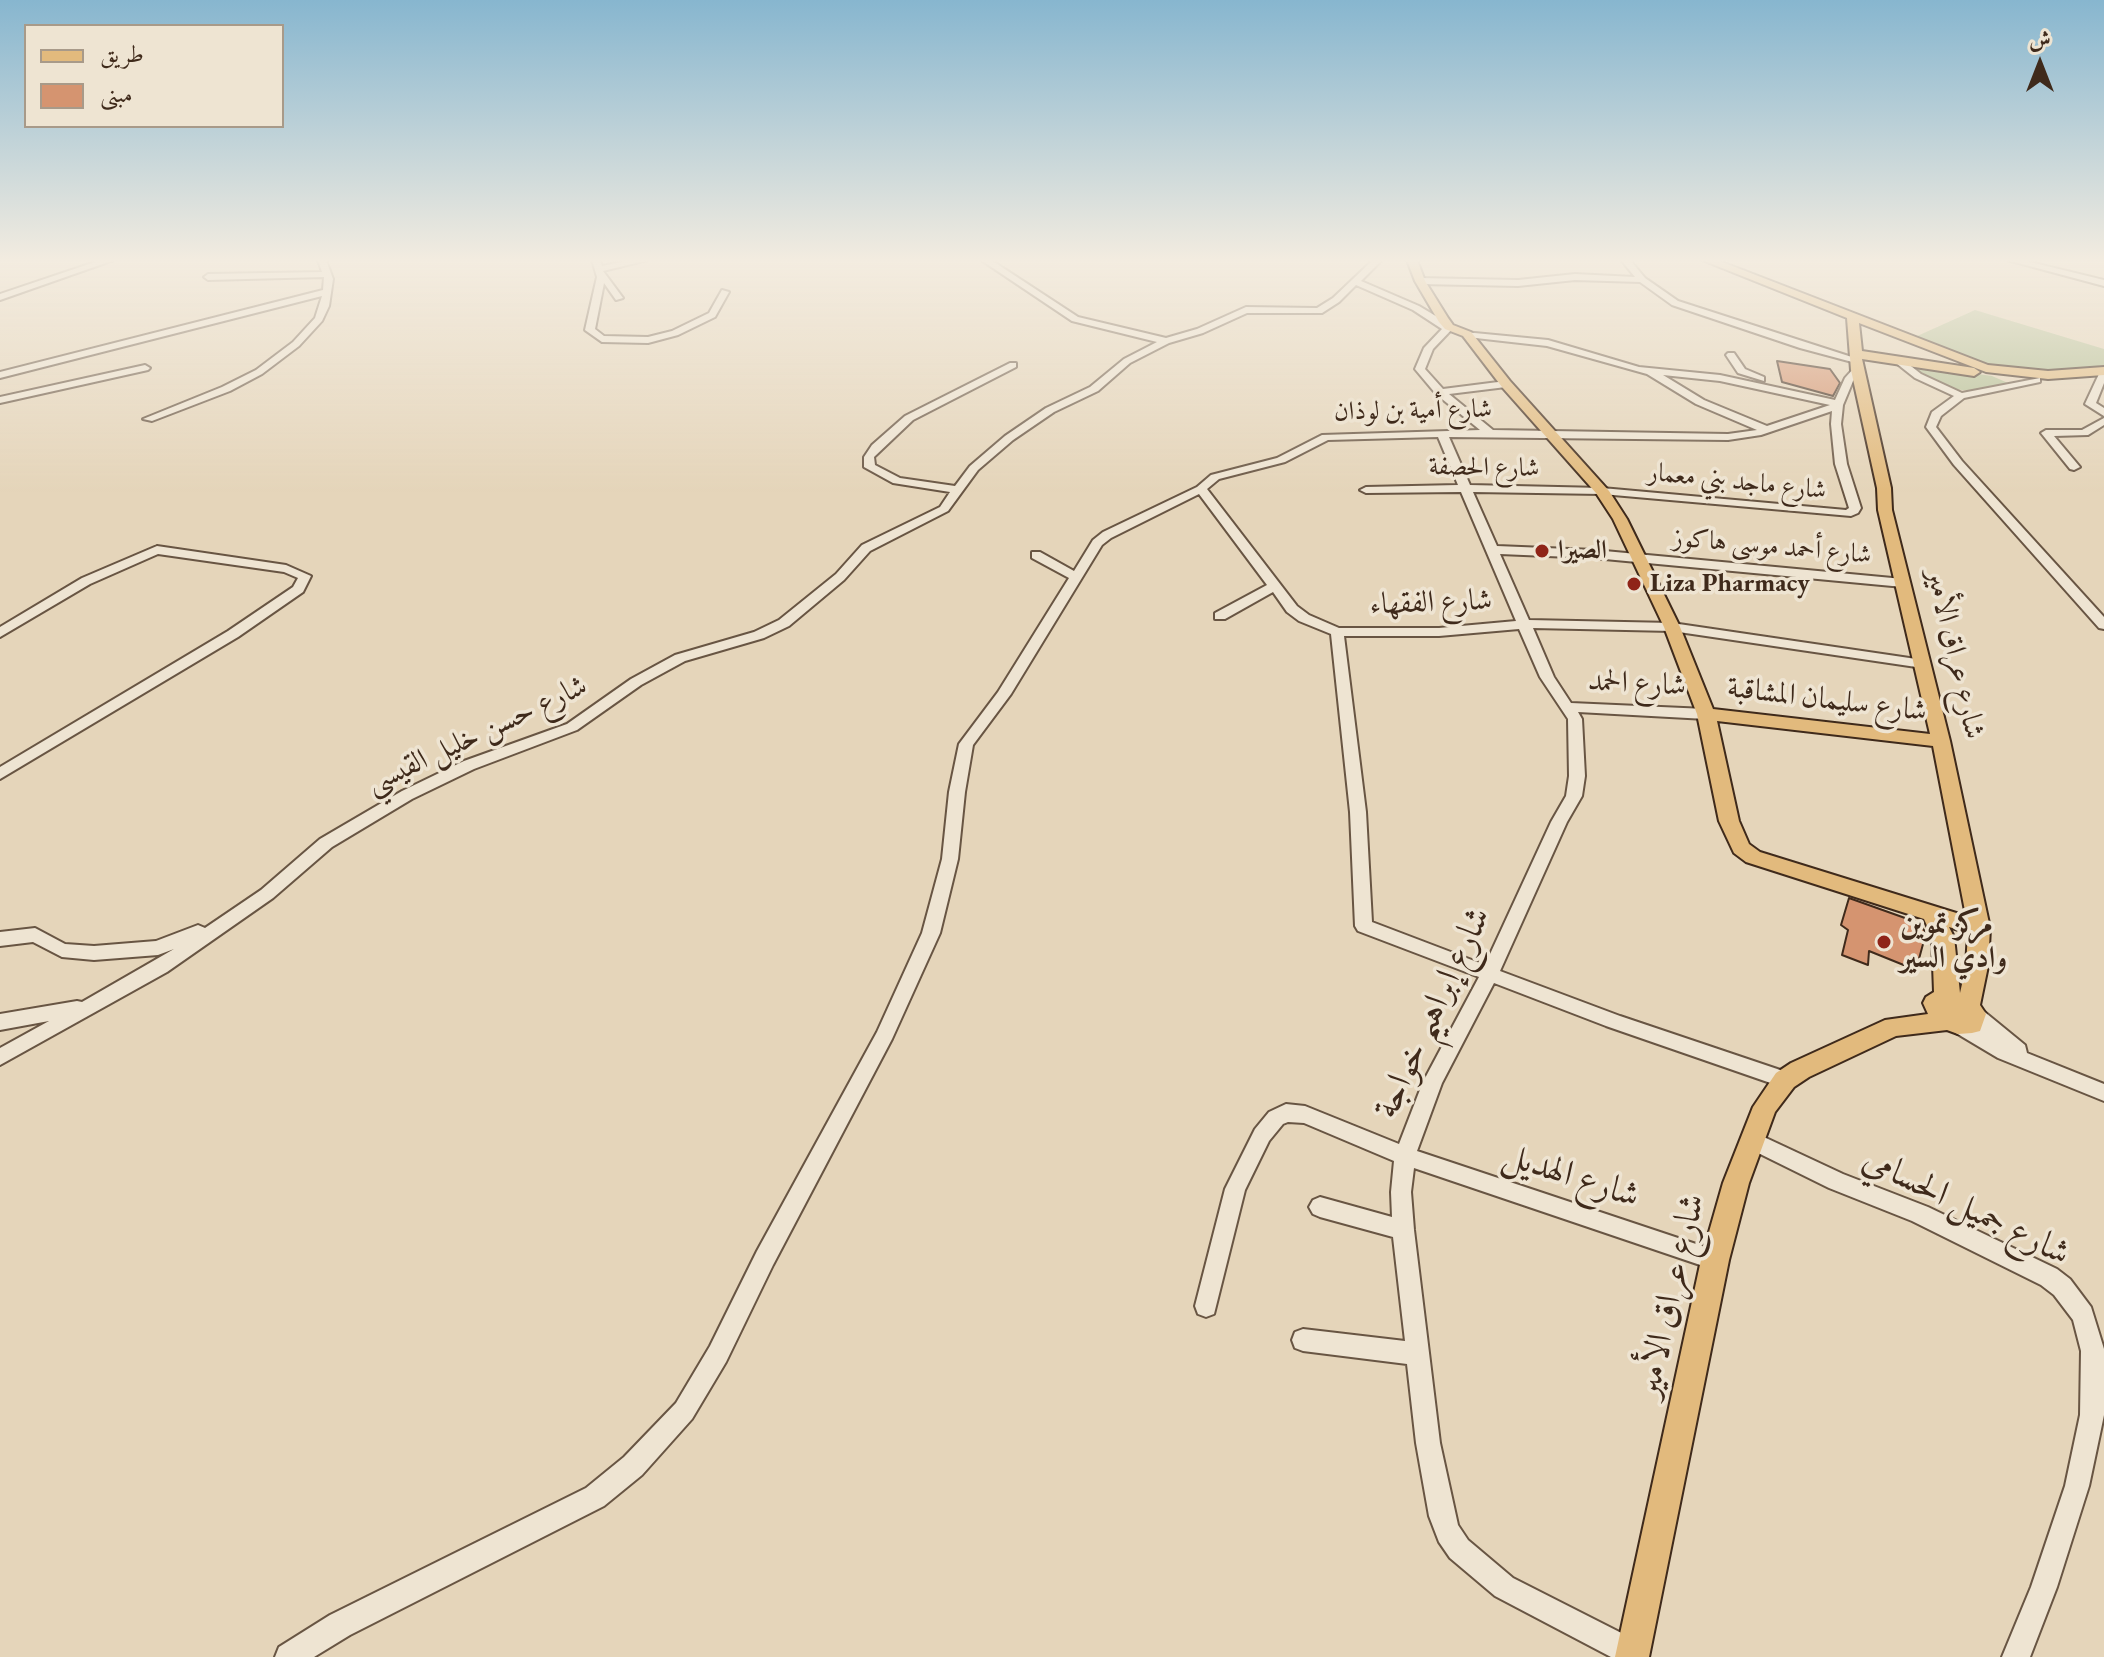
<!DOCTYPE html>
<meta charset="utf-8">
<style>
body{margin:0}
#map{position:relative;width:2104px;height:1657px;overflow:hidden;background:#e5d5ba;font-family:"EB Garamond",Amiri,serif}
canvas{display:block}
.legend{position:absolute;left:24px;top:24px;width:260px;height:104px;box-sizing:border-box;background:#eee4d2;border:2px solid #a89a89;margin:0;padding:10px 14px;list-style:none;font-size:24px;color:#3f2a1b}
.legend li{display:flex;align-items:center;gap:16px;height:40px}
.legend b{width:40px;border:2px solid #a89a89}
.north{position:absolute;left:2000px;top:24px;width:80px;height:80px;-webkit-text-stroke:6px #eee4d2;paint-order:stroke;rotate:0deg;font-size:22px;font-weight:700;line-height:32px;text-align:center;color:#3f2a1b}
.north::after{content:'';display:block;margin:auto;width:28px;height:36px;background:#3f2a1b;clip-path:polygon(50% 0,100% 100%,50% 72%,0 100%)}
</style>
<div id="map">
<canvas width="2104" height="1657"></canvas>
<ul class="legend">
<li><b style="height:10px;background:#e2ba7d"></b>طريق</li>
<li><b style="height:22px;background:#d59470"></b>مبنى</li>
</ul>
<div class="north">ش</div>
</div>
<script>
const c = document.querySelector('canvas').getContext('2d');
c.lineJoin = 'round';
function fillPath(path, color) { c.fillStyle = color; c.fill(path, 'evenodd'); }
const shape = rows => new Path2D(rows.map(r => 'M' + r).join(''));
function stroke(path, color, width, dash) { c.strokeStyle = color; c.lineWidth = width; c.lineCap = dash ? 'butt' : 'round'; c.setLineDash(dash || []); c.stroke(path); }
function label(font, color, halo, rows, align = 'center') {
  c.font = font + ' "EB Garamond",Amiri,serif'; c.lineWidth = 7; c.setLineDash([]); c.textBaseline = 'middle'; c.strokeStyle = halo; c.fillStyle = color; for (const [text, x, y, turn = 0] of rows) {
    c.save(); c.translate(x, y); c.rotate((+turn || 0) * Math.PI / 180); c.textAlign = isNaN(turn) ? turn : align; if (halo) c.strokeText(text, 0, 0); c.fillText(text, 0, 0); c.restore();
  }
}
const green = shape([
 [1975,310,2104,349,2104,365,2061,372,1996,368,1915,337],
 [1916,365,1992,376,2008,383,1972,391,1953,389,1923,375,1912,367]
]);
const building = shape([
 [1777,361,1830,369,1840,383,1833,396,1782,382,1777,361],
 [1849,898,1919,923,1926,933,1916,970,1869,951,1868,965,1842,955,1848,930,1841,925,1849,898]
]);
const minor = shape([
 [101,260,114,260,0,300,0,294,101,260],
 [318,260,326,260,333,279,329,306,322,321,299,346,262,374,230,391,152,421,143,419,222,387,256,370,293,342,315,318,322,296,0,378,0,372,323,290,324,277,208,280,204,277,208,274,322,272,318,260],
 [592,260,600,260,602,266,631,260,648,260,603,271,623,298,616,300,604,283,595,329,604,336,648,337,672,331,709,313,722,290,729,292,715,317,678,335,648,343,602,342,585,330,597,277,592,260],
 [981,260,991,260,1078,317,1166,338,1197,329,1246,307,1317,308,1333,298,1373,260,1382,260,1361,281,1419,306,1454,327,1433,349,1425,369,1443,389,1506,381,1511,384,1506,387,1449,394,1493,430,1728,434,1757,430,1696,404,1647,374,1547,346,1467,337,1464,336,1464,332,1548,340,1639,367,1720,375,1835,400,1845,378,1854,368,1862,370,1853,381,1843,405,1841,424,1847,464,1861,508,1858,513,1851,516,1602,494,1473,492,1497,546,1594,550,1903,579,1909,583,1903,587,1594,558,1500,554,1529,620,1672,623,1923,660,1930,664,1923,668,1672,631,1533,628,1554,677,1571,703,1706,709,1713,714,1706,719,1578,712,1582,719,1585,776,1582,796,1567,822,1500,971,1620,1016,1792,1074,1795,1080,1792,1086,1785,1088,1606,1026,1494,983,1442,1083,1417,1151,1723,1253,1726,1260,1723,1267,1715,1270,1414,1168,1411,1192,1414,1230,1440,1443,1458,1525,1468,1540,1513,1578,1643,1644,1645,1657,1611,1657,1495,1596,1450,1558,1439,1542,1429,1516,1416,1443,1407,1364,1303,1351,1295,1348,1292,1340,1295,1332,1303,1329,1405,1341,1393,1237,1320,1217,1313,1214,1309,1207,1313,1200,1320,1197,1392,1217,1391,1192,1394,1161,1304,1123,1288,1122,1283,1124,1269,1141,1245,1190,1214,1314,1206,1317,1198,1314,1195,1306,1225,1189,1255,1129,1269,1112,1286,1104,1305,1106,1399,1144,1423,1082,1479,977,1358,931,1355,926,1350,812,1331,634,1299,621,1287,612,1273,592,1225,619,1215,619,1215,613,1267,585,1199,494,1111,538,1102,545,1011,694,973,745,965,792,958,859,940,933,892,1039,773,1265,726,1362,692,1419,642,1475,604,1506,350,1635,314,1657,275,1657,279,1647,330,1615,586,1488,624,1457,676,1403,710,1346,757,1251,877,1032,922,933,942,859,949,792,959,744,998,692,1069,578,1032,558,1032,552,1040,552,1074,571,1093,540,1103,532,1197,487,1211,475,1277,458,1322,435,1480,430,1436,394,1415,369,1424,348,1442,329,1413,310,1356,285,1339,302,1322,313,1247,313,1203,333,1169,343,1130,363,1098,391,1054,412,1013,440,978,470,948,511,870,551,844,580,789,626,764,638,685,661,641,685,577,730,474,769,412,799,332,847,273,898,167,972,0,1065,0,1048,49,1021,0,1030,0,1014,77,1001,82,1002,174,949,158,955,94,960,62,957,33,942,0,946,0,932,35,928,65,944,94,946,156,941,198,925,205,928,261,890,320,839,402,791,464,761,567,724,631,679,675,655,754,632,779,620,836,574,862,545,940,507,950,492,893,483,864,467,864,457,872,445,905,416,1010,363,1016,363,1016,367,913,420,874,457,875,465,900,478,955,486,970,466,1005,436,1046,408,1090,387,1124,359,1157,342,1072,321,981,260],
 [1663,375,1720,381,1830,405,1767,426,1704,400,1663,375],
 [1832,411,1831,424,1835,464,1849,508,1846,510,1602,488,1470,485,1449,437,1728,440,1761,435,1832,411],
 [1438,437,1458,485,1366,487,1360,490,1366,493,1461,492,1516,621,1439,628,1339,628,1309,615,1297,606,1207,489,1219,479,1285,462,1328,440,1438,437],
 [1519,629,1540,677,1568,719,1569,776,1566,796,1551,822,1485,965,1372,922,1366,812,1344,636,1439,636,1519,629],
 [1621,260,1630,260,1645,278,1678,301,1861,360,1856,363,1800,348,1672,305,1640,282,1575,280,1518,286,1420,284,1416,281,1420,278,1518,280,1575,274,1635,277,1621,260],
 [2007,260,2022,260,2104,280,2104,286,2007,260],
 [1728,353,1734,353,1745,369,1764,377,1764,381,1738,373,1726,355,1728,353],
 [1896,359,1902,359,1921,374,1962,393,2040,378,2040,382,1964,398,1941,416,1936,427,1962,461,2104,617,2104,629,2099,628,1954,465,1926,427,1932,412,1954,396,1915,378,1896,363,1896,359],
 [145,365,150,368,148,370,0,403,0,397,145,365],
 [2099,374,2104,374,2104,383,2096,403,2104,408,2104,416,2085,404,2099,374],
 [2104,418,2104,425,2088,435,2054,436,2080,467,2074,470,2070,469,2041,433,2046,430,2082,430,2104,418],
 [157,546,286,565,311,576,303,592,238,637,0,779,0,767,228,631,293,587,298,578,284,572,158,554,90,584,0,637,0,627,82,578,157,546],
 [1974,1007,1981,1009,2025,1045,2027,1053,2104,1084,2104,1101,1998,1058,1951,1030,1949,1025,1951,1020,1958,1017,1974,1025,1965,1014,1967,1009,1974,1007],
 [1751,1131,1843,1174,1928,1207,2057,1269,2070,1279,2091,1307,2104,1349,2104,1415,2089,1486,2057,1587,2030,1657,2002,1657,2031,1587,2065,1486,2080,1415,2081,1351,2073,1320,2054,1295,2041,1285,1912,1221,1829,1188,1744,1146,1741,1140,1744,1134,1751,1131]
]);
const major = shape([
 [1407,260,1417,260,1425,281,1448,318,1453,325,1471,332,1510,381,1609,491,1627,519,1680,627,1713,709,1930,734,1878,510,1877,488,1851,370,1847,318,1702,260,1717,260,1988,365,2048,371,2104,367,2104,375,2048,379,1986,372,1859,323,1862,351,1974,368,1980,372,1974,376,1862,359,1891,488,1892,510,1950,741,1990,928,1988,966,1980,1005,1986,1014,1980,1031,1972,1033,1958,1034,1947,1030,1896,1036,1809,1077,1794,1087,1775,1112,1749,1183,1729,1260,1649,1657,1615,1657,1701,1260,1723,1183,1753,1107,1776,1073,1791,1063,1885,1020,1928,1014,1923,1003,1926,997,1934,992,1932,937,1924,919,1746,862,1734,853,1719,821,1697,714,1664,627,1613,519,1596,493,1502,387,1463,336,1445,329,1439,322,1415,281,1407,260],
 [1717,721,1933,746,1966,916,1760,852,1749,844,1739,821,1717,721],
 [1949,927,1968,933,1966,966,1960,993,1954,937,1949,927]
]);
const markers = [
 [1542,551,8,"#8f2418"],
 [1634,584,8,"#8f2418"],
 [1884,942,8,"#8f2418"]
];
const farStreetnames = [
 ["شارع أمية بن لوذان",1413,411,-1],
 ["شارع الحصفة",1484,468,1],
 ["شارع ماجد بني معمار",1737,482,6],
 ["شارع أحمد موسى هاكوز",1772,547,5]
];
const farPoinames = [
 ["الصيرا",1558,551],
 ["Liza Pharmacy",1650,584]
];
const streetNames = [
 ["شارع الفقهاء",1431,603,-2],
 ["شارع عراق الأمير",1955,654,77],
 ["شارع الحمد",1637,684,3],
 ["شارع سليمان المشاقبة",1827,700,7],
 ["شارع حسن خليل القيسي",477,735,-25]
];
const poiNames = [
 ["مركز تموين",1900,925],
 ["وادي السير",1900,959]
];
const nearStreetnames = [
 ["شارع إبراهيم خواجة",1433,1013,-65],
 ["شارع الهديل",1571,1176,18],
 ["شارع جميل الحسامي",1966,1207,26],
 ["شارع عراق الأمير",1671,1296,-77]
];
fillPath(green, '#b1be92');
fillPath(building, '#d59470');
stroke(building, '#3f2a1b', 2);
stroke(minor, '#685543', 4);
stroke(major, '#3f2a1b', 4);
fillPath(minor, '#eee4d2');
fillPath(major, '#e2ba7d');
const sky = c.createLinearGradient(0, 0, 0, 492);
sky.addColorStop(0, '#87b6cf');
sky.addColorStop(0.53, '#f3ece0');
sky.addColorStop(1, '#f3ece000');
c.fillStyle = sky;
c.fillRect(0, 0, 2104, 492);
for (const [x, y, r, color] of markers) { const dot = new Path2D(); dot.arc(x, y, r, 0, 2 * Math.PI); c.fillStyle = color; c.fill(dot); stroke(dot, '#eee4d2', 3); }
label('26px', '#3f2a1b', '#eee4d2', farStreetnames);
label('bold 26px', '#3f2a1b', '#eee4d2', farPoinames, 'left');
label('30px', '#3f2a1b', '#eee4d2', streetNames);
label('bold 30px', '#3f2a1b', '#eee4d2', poiNames, 'left');
label('36px', '#3f2a1b', '#eee4d2', nearStreetnames);
</script>
